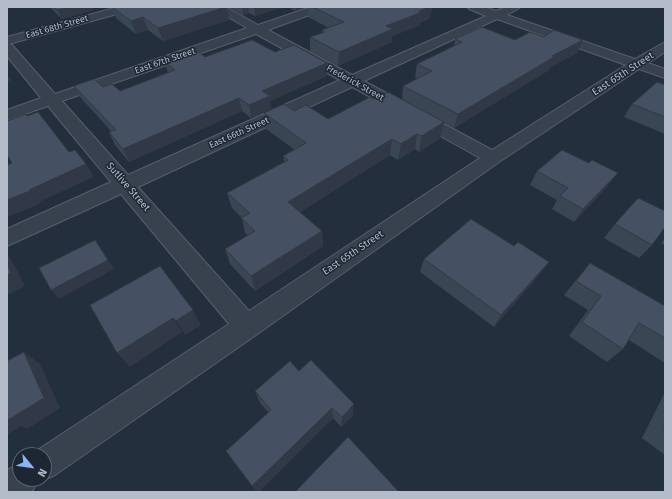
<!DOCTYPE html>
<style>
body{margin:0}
#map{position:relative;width:672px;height:499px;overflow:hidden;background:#242f3e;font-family:"Fira Sans",sans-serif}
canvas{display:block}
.frame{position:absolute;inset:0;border:8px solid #b4bcc9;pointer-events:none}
.north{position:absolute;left:12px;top:447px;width:40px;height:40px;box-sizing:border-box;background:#1d2633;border:1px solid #59626f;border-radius:50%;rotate:119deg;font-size:11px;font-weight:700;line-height:16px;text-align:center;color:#b4bcc9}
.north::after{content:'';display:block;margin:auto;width:14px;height:18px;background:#8ab4f8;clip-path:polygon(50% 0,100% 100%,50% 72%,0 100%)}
</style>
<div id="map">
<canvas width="672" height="499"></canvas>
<div class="frame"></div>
<div class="north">N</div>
</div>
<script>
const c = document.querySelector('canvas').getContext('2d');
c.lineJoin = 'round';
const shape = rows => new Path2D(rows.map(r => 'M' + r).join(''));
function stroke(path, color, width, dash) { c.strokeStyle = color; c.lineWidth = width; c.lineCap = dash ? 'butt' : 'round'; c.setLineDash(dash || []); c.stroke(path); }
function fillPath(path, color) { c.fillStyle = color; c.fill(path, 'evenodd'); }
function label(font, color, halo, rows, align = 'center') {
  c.font = font + ' "Fira Sans",sans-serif'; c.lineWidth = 3; c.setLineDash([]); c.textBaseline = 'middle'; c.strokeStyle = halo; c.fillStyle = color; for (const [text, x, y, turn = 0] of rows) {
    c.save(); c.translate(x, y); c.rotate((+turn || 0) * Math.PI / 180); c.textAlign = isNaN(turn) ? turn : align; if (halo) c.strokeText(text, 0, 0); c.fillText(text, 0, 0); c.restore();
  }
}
const minor = shape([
 [118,7,137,7,135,9,9,44,12,45,55,94,247,28,211,7,226,7,258,25,311,7,328,7,326,9,268,30,352,75,486,16,469,9,467,7,484,7,496,11,506,7,521,7,507,15,635,59,665,42,665,52,648,63,665,69,665,78,639,69,499,162,256,335,55,475,44,480,42,479,44,479,44,455,32,455,33,453,229,324,121,194,7,246,7,229,111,182,48,106,7,120,7,110,41,98,7,56,7,37,118,7],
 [497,19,626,65,492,150,364,81,497,19],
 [256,34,340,80,128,175,62,101,256,34],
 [352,87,480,158,249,311,138,187,352,87],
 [20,464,20,479,38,479,33,490,31,492,7,492,7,470,20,464]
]);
const wall = shape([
 [50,7,92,7,93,10,62,19],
 [111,7,227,7,229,20,163,41,148,30,136,34,116,18],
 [229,7,284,7,255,16,249,13,243,15],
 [288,7,306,7,296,11],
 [308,7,432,7,430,18,420,23,420,25,392,36,392,42,338,66,310,51,310,37,322,33,322,30,329,28,308,17],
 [544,37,583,40,577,53,549,68,549,70,454,128,444,122,440,138,419,152,415,149,398,160,390,155,300,212,322,231,323,246,255,291,230,264,225,249,248,235,245,233,242,218,232,208,227,193,284,162,283,156,295,150,266,129,264,113,294,111,328,119,374,99,402,100,403,86,418,79,415,77,417,64,454,46,455,39,515,40],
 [275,52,327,76,270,101,271,109,251,118,242,111,129,162,115,145,109,132,111,131,81,98,74,86,103,87,120,91,168,73,165,62,205,57],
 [665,85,665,134,624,117,632,104],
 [537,171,608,186,574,222,552,209,557,200,530,185],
 [615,224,652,245,639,258,604,238],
 [665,238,665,245,661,243],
 [514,246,549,262,540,274,494,327,420,272,424,259],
 [590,263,665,306,665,363,629,340,623,349,607,362,569,336,588,310,564,295],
 [299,371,353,415,341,427,333,418,259,492,257,492,268,412,260,403,255,391],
 [665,392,665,455,642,438]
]);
const shadedWall = shape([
 [70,7,92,7,93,10,62,19,57,10],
 [227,7,229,20,163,41,158,28],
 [242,7,248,7,249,13,243,15],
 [254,7,284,7,255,16],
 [295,7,306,7,296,11],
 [429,7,432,7,430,18,420,23,420,25,392,36,392,42,338,66,339,52,386,26],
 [143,17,148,30,136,34,131,21],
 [583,40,577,53,549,68,549,70,454,128,458,114,552,56],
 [327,63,327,76,270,101,271,109,251,118,249,105,262,91],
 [7,74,11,80,7,82],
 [239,98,242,111,129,162,123,149],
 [444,122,440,138,419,152,422,136],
 [417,134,415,149,398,160,401,144],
 [392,139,390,155,290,218,288,202],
 [86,164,94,177,39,202,40,204,7,217,7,200],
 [618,173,608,186,574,222,583,209],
 [322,231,323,246,255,291,251,276],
 [95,240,114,269,59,299,51,290],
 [7,255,11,259,25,286,7,295],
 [549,262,540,274,494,327,501,315],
 [193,310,201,325,185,335,176,321],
 [173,318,182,332,130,367,117,353],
 [24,352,40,364,60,408,27,429,21,426,7,435,7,414],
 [354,404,353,415,341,427,342,417],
 [332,408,333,418,259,492,257,492,252,486]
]);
const building = shape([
 [54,7,70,7,57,10,54,7],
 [112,7,226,7,158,28,143,17,131,21,112,7],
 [313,7,429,7,419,11,422,12,386,26,393,29,339,52,310,37,325,32,322,30,344,22,313,7],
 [482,27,515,40,530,32,544,37,554,30,583,40,552,56,554,57,458,114,403,86,432,71,417,64,462,42,455,39,482,27],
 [252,40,275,52,294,45,327,63,262,91,270,96,249,105,239,98,123,149,109,132,116,130,74,86,94,79,103,87,112,84,120,91,175,70,165,62,197,51,205,57,252,40],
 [657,82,665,85,665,117,632,104,657,82],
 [388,92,444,122,422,136,417,134,401,144,392,139,288,202,322,231,251,276,225,249,255,231,241,218,250,213,227,193,288,160,283,156,306,143,264,113,284,104,294,111,306,105,328,119,370,97,374,99,388,92],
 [38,112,69,152,75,150,86,164,29,190,30,191,7,200,7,165,12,163,7,155,7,121,26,114,27,116,38,112],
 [562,150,589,163,592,160,618,173,583,209,560,196,568,188,537,171,562,150],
 [638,198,665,211,665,227,652,245,615,224,638,198],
 [471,219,514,246,518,242,549,262,501,315,424,259,471,219],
 [95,240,108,260,51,290,39,268,95,240],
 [590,263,665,306,665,338,639,323,623,349,582,322,601,296,576,281,590,263],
 [7,264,11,273,7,275,7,264],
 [160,266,193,310,176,321,173,318,117,353,90,305,160,266],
 [24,352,44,398,8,420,7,416,7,361,24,352],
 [311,360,354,404,342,417,332,408,252,486,226,451,271,410,255,391,290,361,299,371,311,360],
 [665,423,665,431,662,429,665,423],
 [348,437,399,492,295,492,348,437]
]);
const farStreetnames = [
 ["East 68th Street",57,27,-16],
 ["East 67th Street",165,61,-19],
 ["Frederick Street",355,83,29],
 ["East 66th Street",239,133,-24]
];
const streetNames = [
 ["East 65th Street",623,74,-33],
 ["Sutlive Street",128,187,49],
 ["East 65th Street",353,253,-34]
];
stroke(minor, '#565f6c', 2);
fillPath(minor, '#38414e');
fillPath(wall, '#3b4654');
fillPath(shadedWall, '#303945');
fillPath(building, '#455162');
stroke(building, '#303945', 1);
label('9px', '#b4bcc9', '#1d2633', farStreetnames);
label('10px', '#b4bcc9', '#1d2633', streetNames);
</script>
